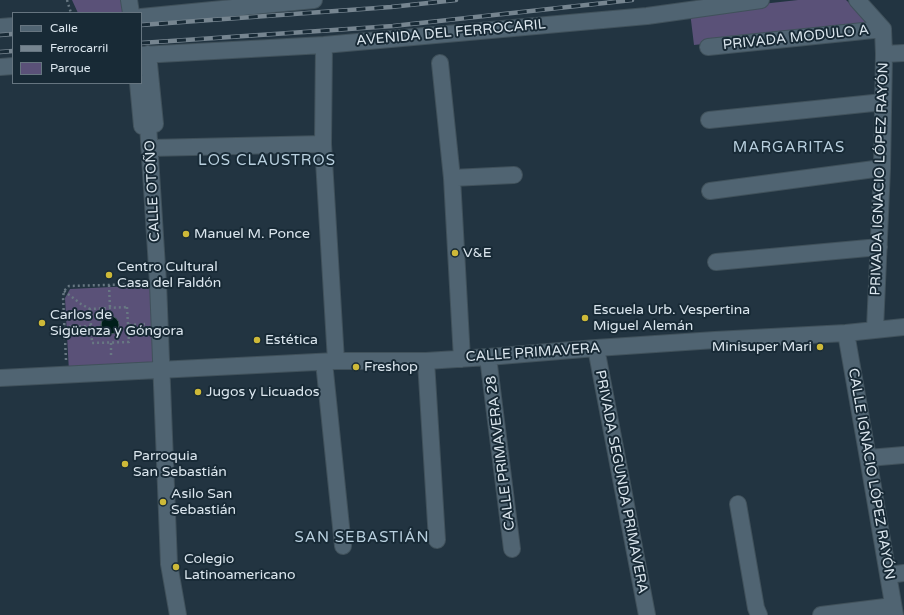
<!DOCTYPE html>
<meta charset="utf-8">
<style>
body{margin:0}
#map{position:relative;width:904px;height:615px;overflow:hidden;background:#223441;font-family:"Varela Round",sans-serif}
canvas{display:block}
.legend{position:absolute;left:12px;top:12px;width:130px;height:72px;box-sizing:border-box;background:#182a36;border:1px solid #667580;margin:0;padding:5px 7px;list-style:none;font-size:12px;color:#dbe6ee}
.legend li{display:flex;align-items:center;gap:8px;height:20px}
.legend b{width:20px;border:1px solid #667580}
</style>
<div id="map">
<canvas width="904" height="615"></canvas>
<ul class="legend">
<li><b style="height:5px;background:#506472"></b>Calle</li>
<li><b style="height:5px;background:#768590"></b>Ferrocarril</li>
<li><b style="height:11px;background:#5a5178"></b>Parque</li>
</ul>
</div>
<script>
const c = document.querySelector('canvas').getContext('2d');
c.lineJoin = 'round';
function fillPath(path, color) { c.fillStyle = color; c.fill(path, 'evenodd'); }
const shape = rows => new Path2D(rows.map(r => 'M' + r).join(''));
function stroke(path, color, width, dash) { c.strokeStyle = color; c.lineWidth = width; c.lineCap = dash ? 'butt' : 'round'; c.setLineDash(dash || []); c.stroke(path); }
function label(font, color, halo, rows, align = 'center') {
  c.font = font + ' "Varela Round",sans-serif'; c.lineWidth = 4; c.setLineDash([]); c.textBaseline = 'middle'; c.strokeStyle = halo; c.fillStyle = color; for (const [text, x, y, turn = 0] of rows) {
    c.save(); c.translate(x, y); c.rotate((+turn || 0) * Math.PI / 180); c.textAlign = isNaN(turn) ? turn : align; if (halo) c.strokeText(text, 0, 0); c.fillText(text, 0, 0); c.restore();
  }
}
const green = shape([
 [72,0,123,0,125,13,78,13],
 [798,0,846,0,873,25,694,45,690,12],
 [154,285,158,368,69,372,65,298,70,289]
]);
const water = shape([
 '101 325a9 9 0 1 1 18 0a9 9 0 1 1-18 0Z'
]);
const path = shape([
 [67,0,71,13],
 [109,285,110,308],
 [64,291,81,304,90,309],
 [127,307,129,342,92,343,90,309,127,307],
 [129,325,145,324],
 [64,327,91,326],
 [111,343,111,358],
 [66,360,63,297,64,291,69,286,142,284]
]);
const minor = shape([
 [129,0,131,13],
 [857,0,883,29],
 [141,17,314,0],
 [0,27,13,26],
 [324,45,323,144,336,361],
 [708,47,883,29],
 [884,54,904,53],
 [141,55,324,45,647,16,761,0],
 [440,63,452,178,462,359],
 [0,67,13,66],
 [138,83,142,126,155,124,148,54],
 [709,120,883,102],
 [148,125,158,283,169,564,178,615],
 [150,148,323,144],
 [452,178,514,175],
 [710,191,882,168],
 [716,262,879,247],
 [875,329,882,168,884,54,883,29],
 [846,333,868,458,895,615],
 [596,348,647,615],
 [488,357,512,549],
 [426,361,437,540],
 [324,362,343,546],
 [0,378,336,361,426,361,488,357,596,348,715,340,846,333,904,327],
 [868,458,904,455],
 [738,504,756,608,759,615],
 [889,575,904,573],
 [821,615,893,606]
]);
const rail = shape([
 [141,25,391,7,456,0],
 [0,35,13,34],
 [141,43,393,26,632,0],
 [0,52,13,51]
]);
const markers = [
 [186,234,4,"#ceb938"],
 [455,253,4,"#ceb938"],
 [109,275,4,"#ceb938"],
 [585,318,4,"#ceb938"],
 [42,323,4,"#ceb938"],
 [257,340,4,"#ceb938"],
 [820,347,4,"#ceb938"],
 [356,367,4,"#ceb938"],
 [198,392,4,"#ceb938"],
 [125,464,4,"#ceb938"],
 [163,502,4,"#ceb938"],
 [176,567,4,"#ceb938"]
];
const streetNames = [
 ["AVENIDA DEL FERROCARIL",451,33,-5],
 ["PRIVADA MODULO A",796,38,-6],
 ["PRIVADA IGNACIO LÓPEZ RAYÓN",880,179,-88],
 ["CALLE OTOÑO",153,191,-93],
 ["CALLE PRIMAVERA",533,353,-4],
 ["CALLE PRIMAVERA 28",501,453,-97],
 ["CALLE IGNACIO LÓPEZ RAYÓN",871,474,80],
 ["PRIVADA SEGUNDA PRIMAVERA",621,482,79]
];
const poiNames = [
 ["Manuel M. Ponce",194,234],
 ["V&E",463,253],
 ["Centro Cultural",117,267],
 ["Casa del Faldón",117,283],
 ["Escuela Urb. Vespertina",593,310],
 ["Miguel Alemán",593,326],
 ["Carlos de",50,315],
 ["Sigüenza y Góngora",50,331],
 ["Estética",265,340],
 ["Minisuper Mari",812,347,"right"],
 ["Freshop",364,367],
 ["Jugos y Licuados",206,392],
 ["Parroquia",133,456],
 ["San Sebastián",133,472],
 ["Asilo San",171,494],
 ["Sebastián",171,510],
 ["Colegio",184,559],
 ["Latinoamericano",184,575]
];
const neighbourhoodNames = [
 ["MARGARITAS",789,148],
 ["LOS CLAUSTROS",267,161],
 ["SAN SEBASTIÁN",362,538]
];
fillPath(green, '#5a5178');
fillPath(water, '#001e1a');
stroke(water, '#425a5a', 1);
stroke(minor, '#40515b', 18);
stroke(path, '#687883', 2.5, [2, 3]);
stroke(minor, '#506472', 16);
stroke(rail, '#768590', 4.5);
stroke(rail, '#182a36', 3, [9]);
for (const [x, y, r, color] of markers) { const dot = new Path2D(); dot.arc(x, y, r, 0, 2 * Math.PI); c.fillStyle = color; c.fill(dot); stroke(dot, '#182a36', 1.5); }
label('14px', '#dbe6ee', '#182a36', streetNames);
label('14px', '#dbe6ee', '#182a36', poiNames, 'left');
c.letterSpacing = '1px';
label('15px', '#b9d0df', '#182a36', neighbourhoodNames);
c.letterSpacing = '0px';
</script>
